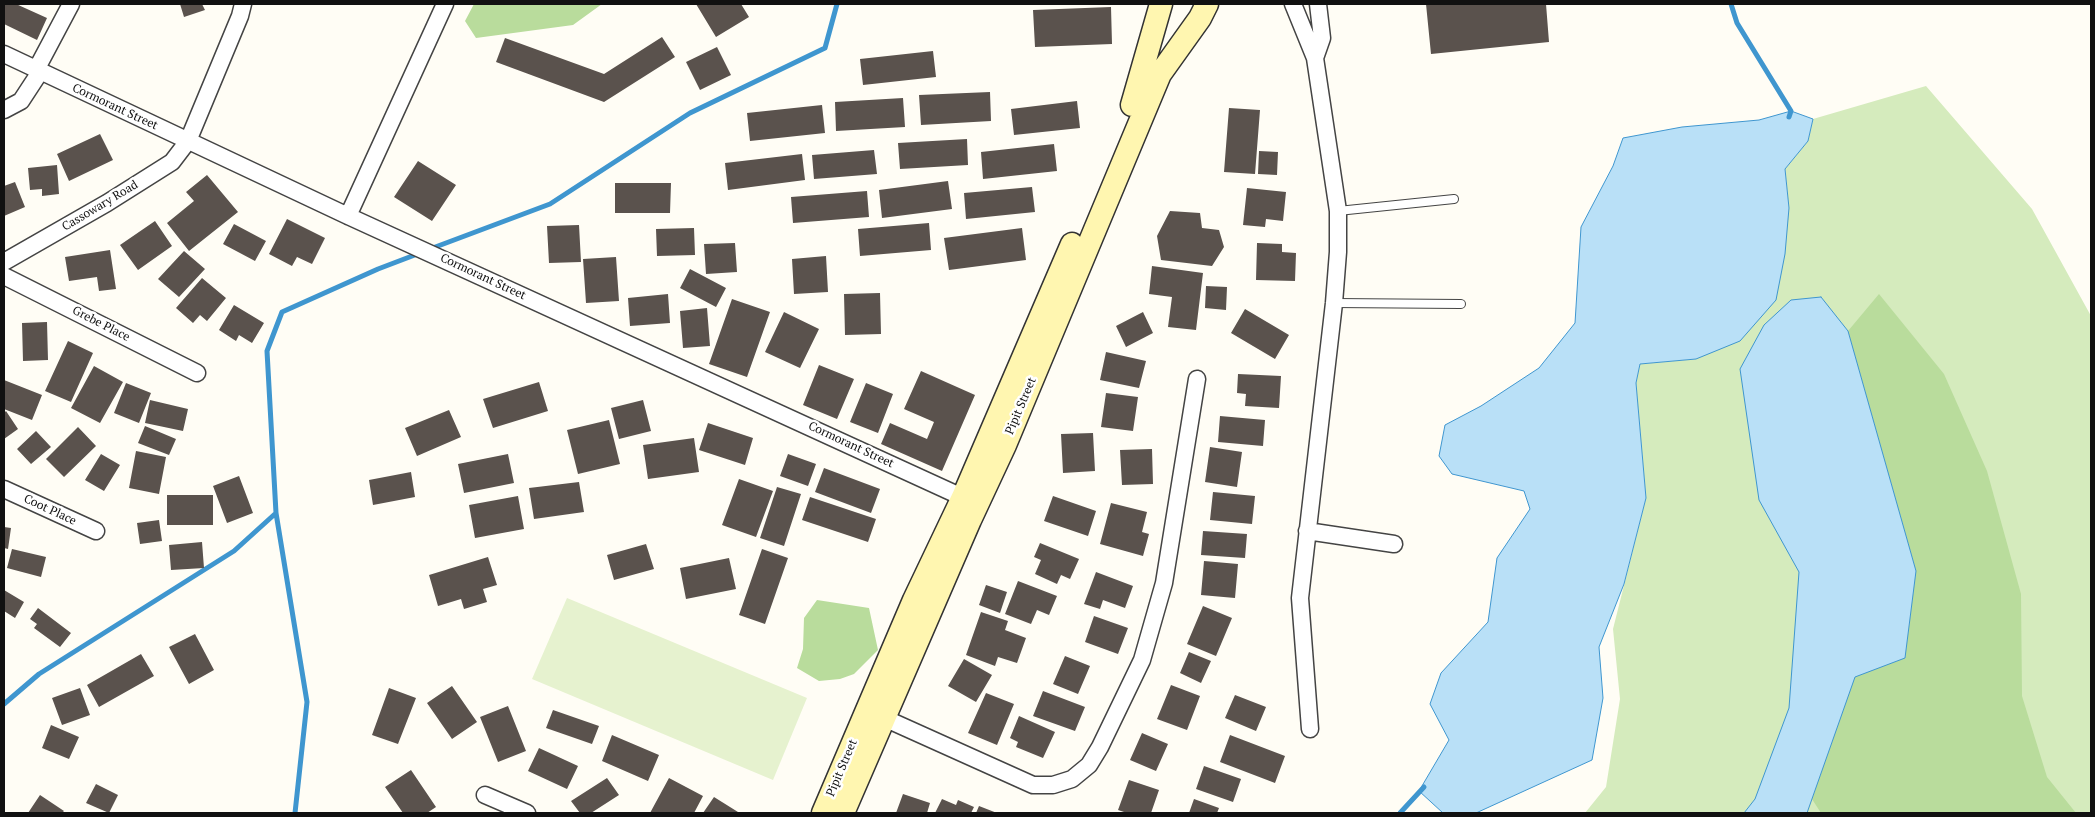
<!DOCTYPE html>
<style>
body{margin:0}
#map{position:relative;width:2095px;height:817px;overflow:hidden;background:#fffdf5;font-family:"PT Serif",serif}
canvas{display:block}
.frame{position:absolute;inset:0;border:5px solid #111;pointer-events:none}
</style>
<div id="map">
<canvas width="2095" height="817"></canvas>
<div class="frame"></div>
</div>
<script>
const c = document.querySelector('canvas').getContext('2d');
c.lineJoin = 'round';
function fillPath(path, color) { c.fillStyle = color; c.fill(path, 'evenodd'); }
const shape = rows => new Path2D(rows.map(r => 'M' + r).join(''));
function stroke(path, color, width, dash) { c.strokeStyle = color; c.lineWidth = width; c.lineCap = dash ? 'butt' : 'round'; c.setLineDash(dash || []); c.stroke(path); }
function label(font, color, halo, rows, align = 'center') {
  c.font = font + ' "PT Serif",serif'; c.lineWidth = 5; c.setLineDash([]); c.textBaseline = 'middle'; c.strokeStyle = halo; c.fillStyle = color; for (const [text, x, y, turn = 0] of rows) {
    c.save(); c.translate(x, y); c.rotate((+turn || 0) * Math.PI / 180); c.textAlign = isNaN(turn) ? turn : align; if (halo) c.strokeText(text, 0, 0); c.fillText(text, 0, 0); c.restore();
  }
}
const green = shape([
 [1926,86,2032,209,2091,316,2091,813,1585,813,1606,787,1620,699,1613,629,1646,498,1636,383,1640,364,1696,359,1789,208,1785,169,1808,141,1813,119]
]);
const forest = shape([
 [474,4,602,4,573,25,476,38,465,21],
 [1879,294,1944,374,1987,471,2021,594,2022,696,2047,777,2076,813,1821,813,1812,799,1855,676,1905,658,1916,571,1848,331],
 [817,600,869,608,878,650,854,674,840,679,819,681,797,668,803,649,804,618]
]);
const pitch = shape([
 [567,598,807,698,773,780,532,679]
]);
const water = shape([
 [1791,111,1813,119,1808,141,1785,169,1789,208,1785,254,1776,300,1740,341,1696,359,1640,364,1636,383,1646,498,1624,584,1599,647,1603,698,1592,760,1476,813,1443,813,1419,791,1449,740,1430,704,1441,673,1488,622,1497,558,1530,509,1524,491,1452,474,1439,456,1445,425,1481,406,1539,368,1575,323,1581,227,1613,166,1623,138,1682,127,1759,120,1791,111],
 [1821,297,1848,331,1916,571,1905,658,1855,677,1807,813,1744,813,1755,799,1789,708,1799,572,1759,500,1740,369,1764,325,1791,300,1821,297]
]);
const stream = shape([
 [1731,4,1737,23,1791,111,1789,117],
 [430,249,550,204,690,113,825,48,837,4],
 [4,704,39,674,234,551,276,513],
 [295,813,307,702,276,513,267,351,282,312,378,269,420,253],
 [1400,813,1424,787]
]);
const building = shape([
 [5,4,16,4,47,18,37,40,4,24],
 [180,4,202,4,205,10,184,17],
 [696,4,741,4,749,17,716,37],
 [1426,4,1546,4,1549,42,1431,54],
 [1111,7,1112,44,1035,47,1033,10],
 [662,37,675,57,604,102,496,62,505,38,604,74],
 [717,47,731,75,700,90,686,62],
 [933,51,936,77,863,85,860,59],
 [990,92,991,121,921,125,919,95],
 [903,98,905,127,836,131,835,102],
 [1077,101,1080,128,1014,135,1011,109],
 [822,105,825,133,750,141,747,113],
 [1229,108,1260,110,1255,174,1224,172],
 [100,134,113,160,69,181,57,154],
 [967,139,968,165,900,169,898,143],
 [1054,144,1057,171,983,179,981,152],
 [874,150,877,174,814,179,812,155],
 [1259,151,1278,152,1277,175,1258,174],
 [802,154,805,180,728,190,725,163],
 [418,161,456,185,432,221,394,197],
 [57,165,59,194,42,196,42,189,30,190,28,168],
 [207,175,238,212,189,251,167,223,194,201,186,192],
 [948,181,952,209,882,218,879,190],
 [15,182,25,207,4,216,4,186],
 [615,183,671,183,670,213,615,213],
 [1032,187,1035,212,966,219,964,193],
 [1247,188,1286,192,1283,221,1266,219,1265,227,1243,225],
 [867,191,869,217,793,223,791,197],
 [1170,211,1200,213,1202,228,1219,230,1224,247,1212,266,1161,260,1157,236],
 [287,219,325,238,312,264,297,257,292,266,269,254],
 [155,221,172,246,138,270,120,245],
 [929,223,931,250,860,256,858,229],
 [234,224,266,241,255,261,223,244],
 [579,225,581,262,549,263,547,226],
 [694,228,695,255,657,256,656,229],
 [1022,228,1026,260,949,270,944,238],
 [735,243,737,272,706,274,704,244],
 [1257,243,1282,244,1282,252,1296,253,1295,281,1256,280],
 [110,250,116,289,99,291,97,277,69,281,65,257],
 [184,251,205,269,179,297,158,279],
 [826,256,828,292,794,294,792,259],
 [616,257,619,301,586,303,583,259],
 [1152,266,1203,273,1196,330,1168,327,1172,297,1149,294],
 [690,269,726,288,716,307,680,288],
 [202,278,226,298,207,321,200,315,193,323,176,308],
 [1206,286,1227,287,1226,310,1205,308],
 [880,293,881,334,845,335,844,294],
 [668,294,670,323,630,326,628,298],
 [732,299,770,312,747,377,709,364],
 [234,305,264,323,252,343,239,335,236,341,219,330],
 [707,308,710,346,683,348,680,311],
 [1245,309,1289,335,1275,359,1231,333],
 [784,312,819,329,800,368,765,352],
 [1143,312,1153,333,1126,347,1116,326],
 [47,322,48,360,23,361,22,323],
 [68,341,93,353,71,402,45,391],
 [1106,352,1146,361,1139,388,1100,380],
 [819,365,854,379,837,419,803,405],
 [94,366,123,382,100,423,71,408],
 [921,371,975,395,942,471,881,444,890,423,927,439,934,422,904,409],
 [1238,374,1281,376,1279,408,1245,406,1246,394,1237,393],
 [4,380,42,395,32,420,4,409],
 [539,382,548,411,493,428,483,399],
 [126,383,151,393,139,423,114,413],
 [866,383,893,394,878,433,850,422],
 [1106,393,1138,397,1133,431,1101,427],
 [150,400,188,409,183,431,145,423],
 [643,400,651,431,619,439,611,408],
 [449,410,461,437,417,456,405,428],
 [6,411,18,429,4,439,4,413],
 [1220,416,1265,420,1263,446,1218,442],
 [609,420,620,464,578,474,567,430],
 [708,423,753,438,745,465,699,450],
 [145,426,176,439,169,455,138,443],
 [78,427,96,446,64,477,46,459],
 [36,431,51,447,31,464,17,449],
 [1093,433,1095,471,1063,473,1061,434],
 [694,438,699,472,648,479,643,445],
 [1210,447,1242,452,1237,487,1205,482],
 [1152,449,1153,484,1122,485,1120,450],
 [136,451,166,457,159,494,129,488],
 [101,454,120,465,104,491,85,480],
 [508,454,514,483,464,493,458,464],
 [788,454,816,464,808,486,780,476],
 [824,468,880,489,871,513,815,492],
 [411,472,415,497,373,505,369,480],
 [239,476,253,513,227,523,213,486],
 [739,479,773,491,756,537,722,525],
 [579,482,584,512,534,519,529,488],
 [777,487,801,494,784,546,760,538],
 [1213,492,1255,496,1252,524,1210,520],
 [167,495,213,495,213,525,167,525],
 [518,496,524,529,475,538,469,505],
 [1053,496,1096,511,1088,536,1044,521],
 [810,497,876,519,868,542,802,520],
 [1111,503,1147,512,1142,532,1149,534,1143,556,1100,544],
 [159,520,162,541,140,544,137,523],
 [4,527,11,528,8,549,4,548],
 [1203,531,1247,534,1245,558,1201,555],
 [202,542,204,568,171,570,169,545],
 [1040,543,1079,559,1070,579,1061,575,1057,584,1035,574,1041,560,1034,557],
 [646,544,654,569,614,580,607,555],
 [12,549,46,557,41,577,7,568],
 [762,549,788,558,765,624,739,615],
 [488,557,497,585,483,589,487,602,464,609,461,599,438,606,429,575],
 [729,558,736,589,686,599,680,568],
 [1204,561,1238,564,1235,598,1201,595],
 [1096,572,1133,586,1125,608,1103,600,1100,609,1084,604],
 [1018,581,1057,596,1049,615,1037,610,1031,624,1005,614],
 [986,585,1007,592,1000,613,979,605],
 [4,590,24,602,15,618,4,611],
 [1203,606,1232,618,1216,656,1187,644],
 [38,608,71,633,60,647,34,628,37,624,30,619],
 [981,612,1008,621,1005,630,1026,638,1017,663,998,657,995,666,966,655],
 [1094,616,1128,628,1118,654,1085,642],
 [195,634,214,670,189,684,169,647],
 [1189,652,1211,661,1201,683,1180,673],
 [141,654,154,676,99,707,87,685],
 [1065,656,1090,666,1078,694,1053,684],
 [964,659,992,675,976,702,948,686],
 [1171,685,1200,696,1187,730,1157,719],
 [452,686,477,722,452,739,427,703],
 [80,688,90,715,62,725,52,698],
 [389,688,416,698,398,744,372,735],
 [1043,691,1085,707,1075,731,1033,716],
 [986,693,1014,704,997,745,968,733],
 [1235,695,1266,707,1256,731,1225,718],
 [508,706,526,751,498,762,480,717],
 [553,710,599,726,592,744,546,728],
 [1019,716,1055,732,1043,758,1016,747,1018,742,1010,738],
 [51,725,79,737,69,759,42,748],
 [1142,733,1168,744,1156,771,1130,760],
 [612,735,659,755,648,781,602,761],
 [1230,735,1285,756,1275,783,1220,762],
 [539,748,578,766,567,789,528,771],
 [1204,766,1241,779,1233,802,1196,789],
 [411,770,436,807,427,813,403,813,385,787],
 [607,778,619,795,591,813,580,813,571,801],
 [669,778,703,796,694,813,650,813],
 [1129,780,1159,790,1151,813,1127,813,1118,810],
 [96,784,118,795,109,813,86,803],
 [903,794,930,803,927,813,896,813],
 [40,795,64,811,62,813,28,813],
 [714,797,738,812,737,813,703,813],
 [942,799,956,805,958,800,974,807,971,813,935,813],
 [1194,799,1219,808,1217,813,1189,813],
 [979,806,997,813,976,813]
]);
const service = shape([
 [1338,211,1454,199],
 [1334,303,1461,304]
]);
const minor = shape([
 [1293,4,1315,58,1338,211,1338,252,1334,303,1300,598,1310,729],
 [4,54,348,216,973,502],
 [1315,58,1322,38,1318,4],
 [36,70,71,4],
 [4,110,21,101,40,72],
 [348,216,445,4],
 [4,262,107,203,172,162,188,141,240,16,243,4],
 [4,276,197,373],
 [4,489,96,531],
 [1307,531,1394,544],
 [884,718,1033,785,1053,785,1072,779,1089,765,1100,747,1142,660,1164,583,1197,379],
 [485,795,527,813]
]);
const secondary = shape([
 [1132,105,1161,4],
 [823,813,914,600,963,497,1072,244],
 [843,813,970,520,1005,445,1160,74,1200,18,1207,4]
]);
const streetNames = [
 ["Cormorant Street",115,107,25],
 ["Cassowary Road",100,206,-31],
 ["Cormorant Street",483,277,25],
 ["Grebe Place",101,324,27],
 ["Pipit Street",1021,406,-67],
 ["Cormorant Street",851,445,25],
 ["Coot Place",50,510,25],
 ["Pipit Street",842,768,-67]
];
fillPath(green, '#d5ebbd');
fillPath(forest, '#b9dc9c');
fillPath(pitch, '#e6f2cf');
fillPath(water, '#b9e0f7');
stroke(water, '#3f96cf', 1);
stroke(stream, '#3f96cf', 5);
fillPath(building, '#5a524d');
stroke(service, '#444', 10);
stroke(minor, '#444', 19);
stroke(secondary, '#333', 25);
stroke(service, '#fff', 8);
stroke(minor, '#fff', 16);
stroke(secondary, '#fff6b0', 22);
label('12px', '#111', '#fff', streetNames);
</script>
